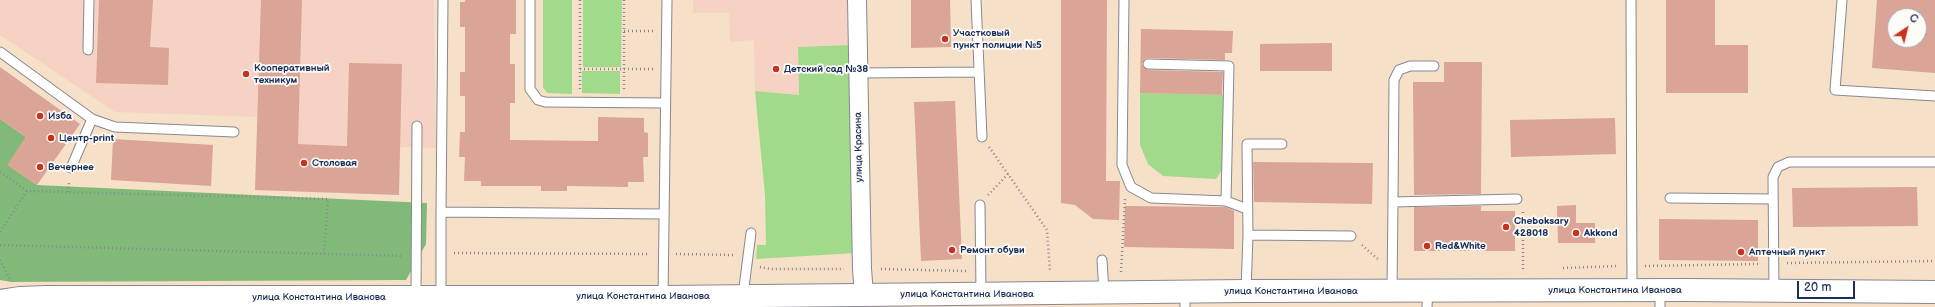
<!DOCTYPE html>
<meta charset="utf-8">
<style>
body{margin:0}
#map{position:relative;width:1935px;height:307px;overflow:hidden;background:#f6e0c7;font-family:"Balsamiq Sans",sans-serif}
canvas{display:block}
.north{position:absolute;left:1887px;top:8px;width:40px;height:40px;box-sizing:border-box;background:#fdfcf7;border:1px solid #a3aaba;border-radius:50%;rotate:35deg;font-size:11px;font-weight:700;line-height:16px;text-align:center;color:#1b2f5e}
.north::after{content:'';display:block;margin:auto;width:14px;height:18px;background:#c8321e;clip-path:polygon(50% 0,100% 100%,50% 72%,0 100%)}
.scale{position:absolute;left:1797px;top:281px;width:58px;height:18px;box-sizing:border-box;border:2px solid #1b2f5e;border-top:0;padding-left:5px;font-size:12px;line-height:14px;white-space:nowrap;color:#1b2f5e;-webkit-text-stroke:3px #fdfcf7;paint-order:stroke}
</style>
<div id="map">
<canvas width="1935" height="307"></canvas>
<div class="north">С</div>
<div class="scale">20 m</div>
</div>
<script>
const c = document.querySelector('canvas').getContext('2d');
c.lineJoin = 'round';
function fillPath(path, color) { c.fillStyle = color; c.fill(path, 'evenodd'); }
const shape = rows => new Path2D(rows.map(r => 'M' + r).join(''));
function stroke(path, color, width, dash) { c.strokeStyle = color; c.lineWidth = width; c.lineCap = dash ? 'butt' : 'round'; c.setLineDash(dash || []); c.stroke(path); }
function label(font, color, halo, rows, align = 'center') {
  c.font = font + ' "Balsamiq Sans",sans-serif'; c.lineWidth = 3.5; c.setLineDash([]); c.textBaseline = 'middle'; c.strokeStyle = halo; c.fillStyle = color; for (const [text, x, y, turn = 0] of rows) {
    c.save(); c.translate(x, y); c.rotate((+turn || 0) * Math.PI / 180); c.textAlign = isNaN(turn) ? turn : align; if (halo) c.strokeText(text, 0, 0); c.fillText(text, 0, 0); c.restore();
  }
}
const built = shape([
 [0,0,434,0,436,148,298,144,257,117,115,112,0,35],
 [693,0,847,0,849,45,798,47,799,95,755,91,754,40,730,42,729,13,693,13]
]);
const green = shape([
 [543,0,572,0,572,94,547,93,543,87],
 [583,0,622,0,621,67,583,67],
 [849,45,856,253,756,259,757,245,766,245,765,195,755,91,799,95,798,47],
 [582,71,620,71,620,94,582,93],
 [1140,93,1224,95,1224,167,1216,179,1163,176,1148,164,1140,145]
]);
const forest = shape([
 [0,119,26,137,8,165,37,185,427,203,426,244,406,280,11,282,0,280]
]);
const building = shape([
 [99,0,153,0,150,47,169,48,168,85,96,83],
 [261,0,302,0,298,144,347,146,349,63,402,64,399,195,255,190],
 [465,0,516,0,516,34,510,34,510,64,515,64,515,103,510,103,510,140,598,141,598,117,644,118,644,132,648,133,648,157,643,157,644,182,628,182,628,187,567,186,567,191,541,191,541,186,481,186,481,181,464,181,465,157,459,157,460,132,465,132,465,96,460,96,460,72,465,72,465,27,460,27,460,2,465,2],
 [911,0,950,0,951,47,911,48],
 [1061,0,1107,0,1106,181,1120,181,1119,220,1093,219,1075,205,1061,203],
 [1666,0,1715,0,1715,45,1748,45,1748,93,1666,93],
 [1877,0,1935,0,1935,73,1872,68],
 [1895,16,1919,16,1919,40,1895,40],
 [1141,29,1233,31,1232,53,1225,53,1225,60,1148,58,1145,59,1142,63,1143,67,1148,70,1223,72,1222,95,1140,93],
 [1332,43,1332,71,1260,71,1260,44],
 [1444,62,1482,62,1481,194,1414,195,1413,82,1444,82],
 [0,67,80,124,37,185,7,165,26,137,0,119],
 [955,101,962,259,921,261,914,102],
 [1615,118,1616,154,1511,157,1510,120],
 [113,139,213,145,211,186,111,180],
 [1253,162,1373,163,1372,204,1254,202],
 [1917,187,1918,226,1793,227,1792,188],
 [1576,205,1576,223,1595,223,1595,243,1558,243,1557,206],
 [1125,206,1226,207,1234,211,1234,249,1124,247],
 [1481,206,1481,211,1515,211,1515,251,1414,251,1414,207],
 [1659,219,1758,220,1758,261,1659,260]
]);
const path = shape([
 [624,31,654,31],
 [580,69,653,69],
 [580,89,580,0],
 [624,89,624,0],
 [989,147,1047,230,1050,272],
 [0,172,27,191,328,199,324,253],
 [68,192,69,182],
 [988,195,1008,174],
 [1523,212,1523,269],
 [0,232,27,191],
 [0,245,403,256],
 [1362,245,1379,260],
 [454,253,649,254],
 [676,254,735,255],
 [0,260,10,279],
 [1787,263,1935,261],
 [1645,266,1760,264],
 [760,267,770,269,844,269],
 [1563,268,1618,266],
 [881,269,966,271],
 [1121,272,1125,199]
]);
const service = shape([
 [530,0,530,89,538,100,545,102,665,103],
 [976,0,982,137],
 [1124,0,1122,165,1131,187,1151,198,1226,201,1247,209],
 [1631,0,1632,290],
 [1842,0,1835,90,1935,96],
 [88,50,89,0],
 [0,52,92,119,115,127,234,132],
 [1148,64,1229,66,1226,201],
 [858,73,979,72],
 [1282,144,1247,144,1248,235,1351,236],
 [71,168,92,119],
 [1670,198,1773,199],
 [1393,202,1394,80,1399,70,1410,66,1434,66],
 [980,205,981,293],
 [441,212,443,0],
 [1102,260,1104,292],
 [1392,290,1393,202,1517,199],
 [1660,290,1660,307],
 [1246,291,1248,235],
 [1774,291,1773,177,1778,167,1789,162,1935,162],
 [1185,292,1185,307],
 [743,295,751,233],
 [416,297,417,126],
 [441,297,441,212,664,214],
 [663,297,667,0],
 [1427,307,1428,291]
]);
const minor = shape([
 [857,0,862,269,864,294]
]);
const tertiary = shape([
 [0,301,20,298,46,297,663,297,1246,291,1687,290,1935,292]
]);
const markers = [
 [945,39,4,"#c8321e"],
 [776,69,4,"#c8321e"],
 [246,74,4,"#c8321e"],
 [40,116,4,"#c8321e"],
 [51,138,4,"#c8321e"],
 [304,163,4,"#c8321e"],
 [40,167,4,"#c8321e"],
 [1506,227,4,"#c8321e"],
 [1576,233,4,"#c8321e"],
 [1427,246,4,"#c8321e"],
 [952,250,4,"#c8321e"],
 [1741,252,4,"#c8321e"]
];
const poiNames = [
 ["Участковый",953,33],
 ["пункт полиции №5",953,45],
 ["Кооперативный",254,68],
 ["техникум",254,80],
 ["Детский сад №38",784,69],
 ["Изба",48,116],
 ["Центр-print",59,138],
 ["Столовая",312,163],
 ["Вечернее",48,167],
 ["Cheboksary",1514,221],
 ["428018",1514,233],
 ["Akkond",1584,233],
 ["Red&White",1435,246],
 ["Ремонт обуви",960,250],
 ["Аптечный пункт",1749,252]
];
const streetNames = [
 ["улица Красина",859,147,-91],
 ["улица Константина Иванова",1615,290],
 ["улица Константина Иванова",1291,291],
 ["улица Константина Иванова",967,294],
 ["улица Константина Иванова",643,296],
 ["улица Константина Иванова",319,297]
];
fillPath(built, '#f6d2c5');
fillPath(green, '#a2da8c');
fillPath(forest, '#81ba78');
fillPath(building, '#daa497');
stroke(service, '#888892', 11);
stroke(minor, '#888892', 20);
stroke(tertiary, '#888892', 24);
stroke(path, '#888892', 2.5, [1, 3]);
stroke(service, '#fff', 9);
stroke(minor, '#fff', 18);
stroke(tertiary, '#fff', 22);
for (const [x, y, r, color] of markers) { const dot = new Path2D(); dot.arc(x, y, r, 0, 2 * Math.PI); c.fillStyle = color; c.fill(dot); stroke(dot, '#fdfcf7', 1.5); }
label('bold 10px', '#1b2f5e', '#fdfcf7', poiNames, 'left');
label('10px', '#1b2f5e', '#fdfcf7', streetNames);
</script>
